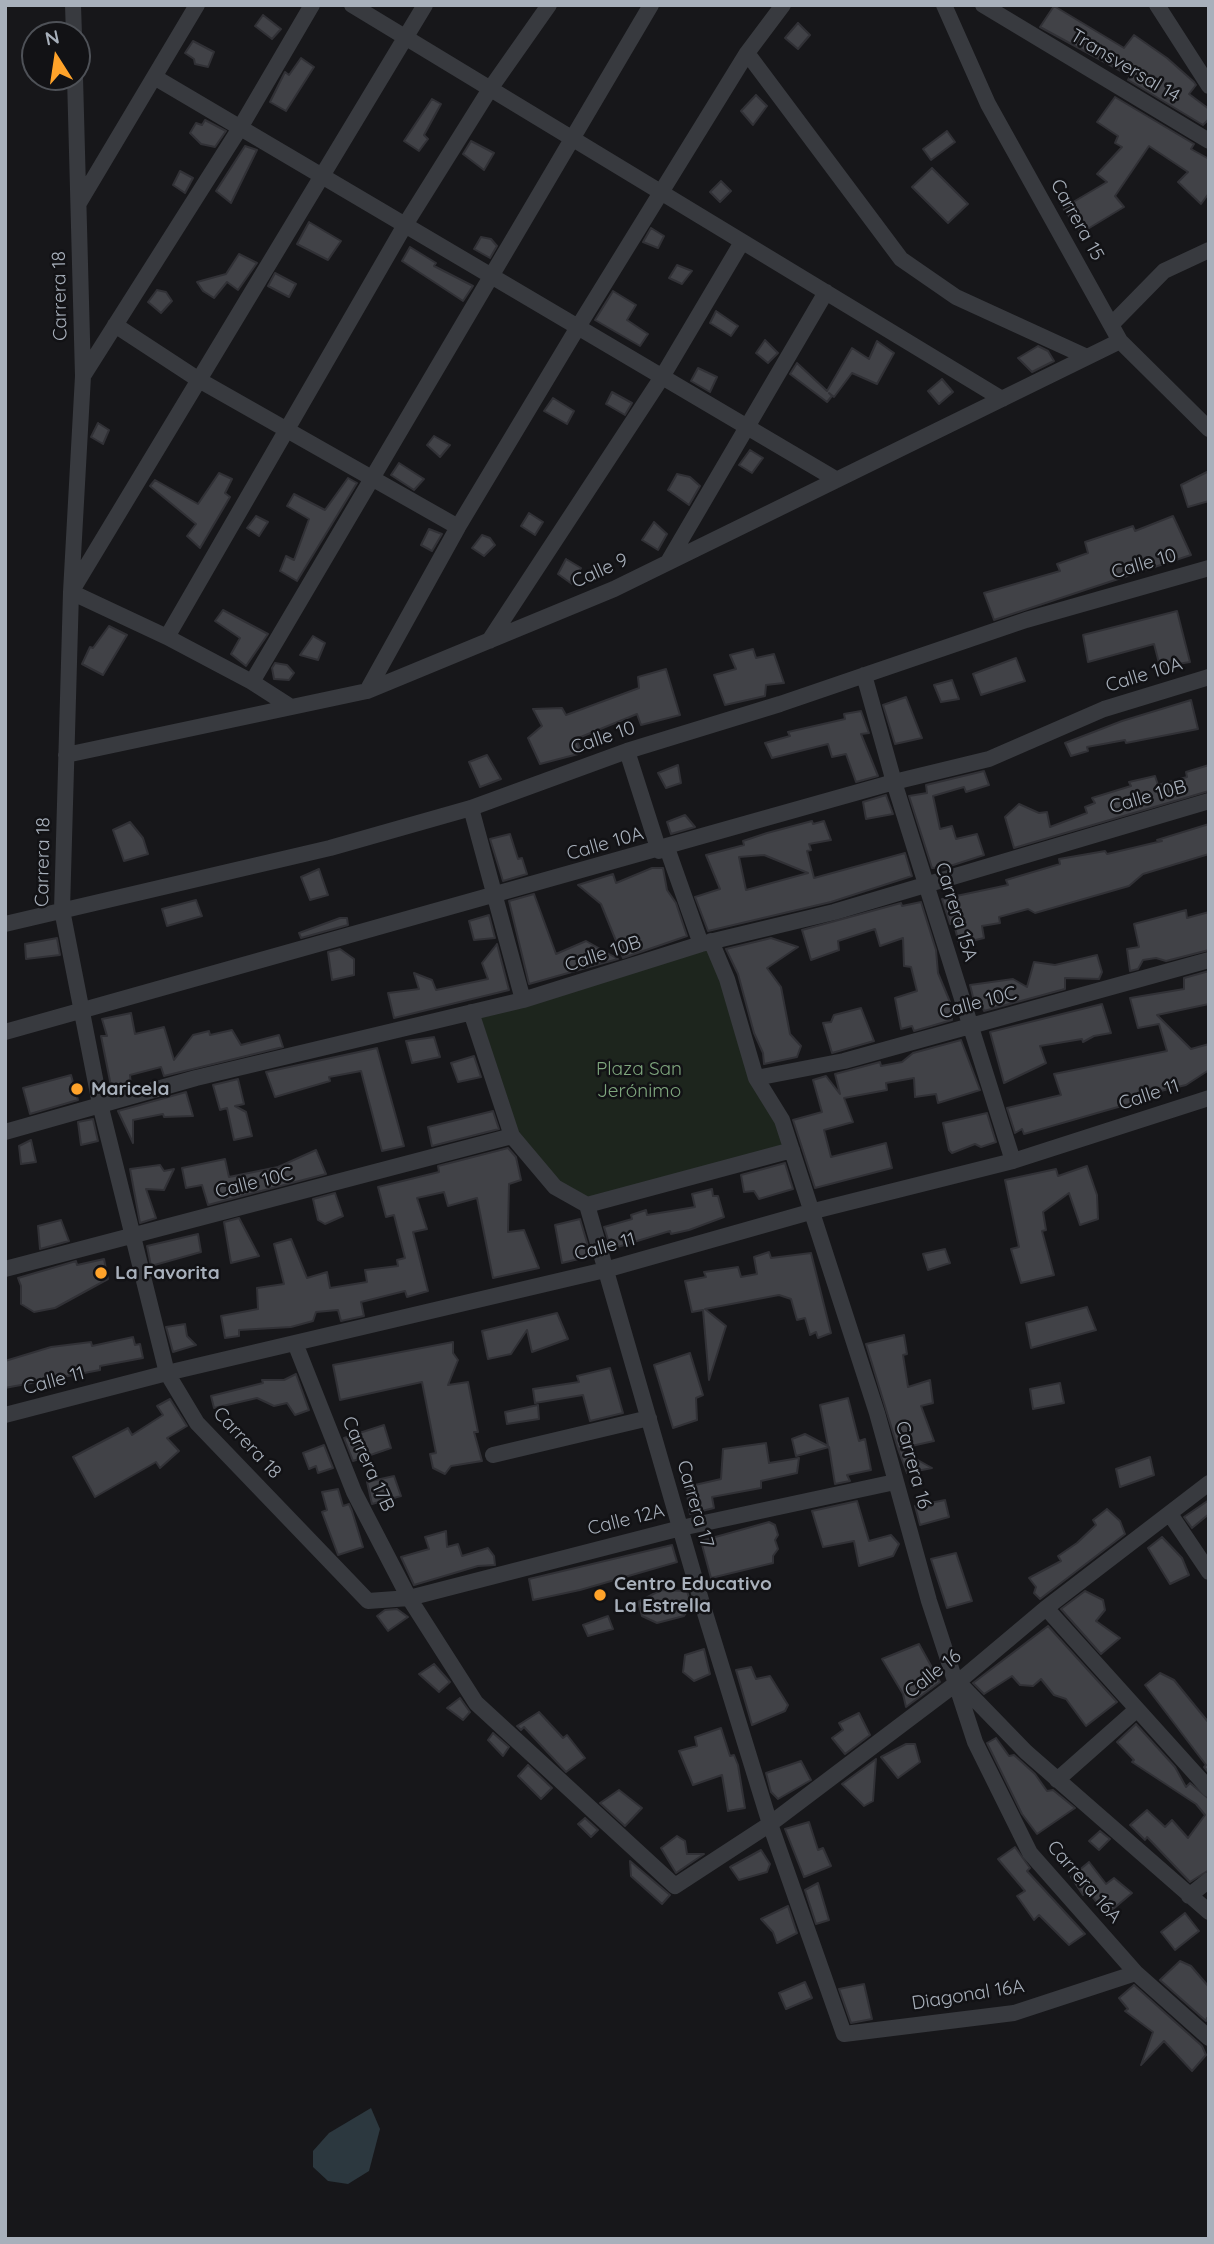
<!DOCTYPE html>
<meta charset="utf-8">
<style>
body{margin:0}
#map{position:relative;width:1214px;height:2244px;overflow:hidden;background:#17171a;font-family:Quicksand,sans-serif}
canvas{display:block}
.frame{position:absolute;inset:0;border:7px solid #a8b0bb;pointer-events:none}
.north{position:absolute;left:21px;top:21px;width:70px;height:70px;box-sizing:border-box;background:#121215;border:2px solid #4e5157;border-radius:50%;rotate:348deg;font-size:19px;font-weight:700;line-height:28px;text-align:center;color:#a8b0bb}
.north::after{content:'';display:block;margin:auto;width:24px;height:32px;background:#ffa32a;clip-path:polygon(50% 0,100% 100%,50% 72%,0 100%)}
</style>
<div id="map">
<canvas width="1214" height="2244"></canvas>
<div class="frame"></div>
<div class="north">N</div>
</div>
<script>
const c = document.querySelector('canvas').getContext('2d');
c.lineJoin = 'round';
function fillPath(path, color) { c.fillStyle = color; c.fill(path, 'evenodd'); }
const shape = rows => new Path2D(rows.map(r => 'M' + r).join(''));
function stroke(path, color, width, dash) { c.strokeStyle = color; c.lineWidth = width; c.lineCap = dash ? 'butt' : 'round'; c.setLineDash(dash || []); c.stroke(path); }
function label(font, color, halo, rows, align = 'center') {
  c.font = font + ' Quicksand,sans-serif'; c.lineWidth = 5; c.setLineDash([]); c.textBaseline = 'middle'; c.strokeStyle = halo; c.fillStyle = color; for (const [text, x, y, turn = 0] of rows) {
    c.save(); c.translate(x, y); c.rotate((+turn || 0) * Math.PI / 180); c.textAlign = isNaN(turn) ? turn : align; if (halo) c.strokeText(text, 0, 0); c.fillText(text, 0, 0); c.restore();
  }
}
const green = shape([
 [710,944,791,1151,591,1203,557,1184,516,1139,476,1015]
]);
const water = shape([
 [371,2108,380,2129,369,2171,348,2184,328,2181,313,2167,313,2151,329,2133]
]);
const building = shape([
 [1054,6,1124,48,1134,35,1167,58,1194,82,1196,85,1189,94,1209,109,1209,119,1203,125,1128,80,1130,76,1040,27,1054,6],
 [263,15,281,29,272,39,255,26,263,15],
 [798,23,810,35,798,49,785,38,798,23],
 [193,41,214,52,208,67,195,64,194,59,185,53,193,41],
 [301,58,314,67,286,111,270,102,285,72,289,75,301,58],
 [756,95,767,106,753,125,741,111,756,95],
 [1115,97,1194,144,1191,149,1209,159,1209,193,1201,204,1178,182,1188,172,1149,146,1115,196,1124,207,1081,233,1063,208,1107,182,1097,174,1122,147,1115,143,1118,136,1097,122,1115,97],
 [432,99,441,104,424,135,428,139,419,151,404,141,432,99],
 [205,120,226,131,215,147,201,144,190,133,196,123,202,125,205,120],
 [947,131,955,142,931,160,923,149,947,131],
 [471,141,494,153,484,170,463,154,471,141],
 [245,146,257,150,231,203,216,191,245,146],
 [932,168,968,204,948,223,912,187,932,168],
 [180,171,193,178,185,193,173,185,180,171],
 [721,181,731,191,720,202,710,192,721,181],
 [309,222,341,241,328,260,297,244,309,222],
 [651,228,664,236,658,248,643,242,651,228],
 [481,237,491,239,497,246,490,258,474,249,481,237],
 [410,247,436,263,434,266,473,286,463,301,402,261,410,247],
 [239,254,257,263,238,290,227,282,214,298,203,291,197,282,226,274,239,254],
 [677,265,692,271,682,284,669,278,677,265],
 [275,273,296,284,289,297,268,286,275,273],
 [157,290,166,292,172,301,161,313,148,302,157,290],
 [613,291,636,305,627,320,648,334,640,346,595,320,613,291],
 [716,311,738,326,731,336,710,323,716,311],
 [765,340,778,353,768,363,756,353,765,340],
 [877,341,894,353,877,384,852,373,834,397,829,393,832,396,827,402,790,374,797,363,827,391,852,348,869,359,877,341],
 [1038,346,1048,351,1054,361,1032,372,1018,358,1038,346],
 [698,368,717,377,710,392,691,381,698,368],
 [942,379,953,392,939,404,928,391,942,379],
 [612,392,632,403,625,415,606,404,612,392],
 [553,398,574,411,567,424,544,411,553,398],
 [98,423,109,430,103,444,91,437,98,423],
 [434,436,450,445,440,457,427,445,434,436],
 [750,450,763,458,752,473,739,465,750,450],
 [399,463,424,479,414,490,391,475,399,463],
 [1209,471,1209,501,1188,507,1181,485,1209,471],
 [219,473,232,479,225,493,230,497,200,548,187,536,196,524,150,486,155,480,198,504,219,473],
 [677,474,690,477,700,486,689,505,668,490,677,474],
 [348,478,357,483,297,581,280,571,286,556,294,560,309,519,287,506,294,494,325,510,348,478],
 [529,513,543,522,535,535,521,526,529,513],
 [256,516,268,522,259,536,247,528,256,516],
 [1173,516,1191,555,994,620,984,593,1060,571,1057,564,1088,553,1085,542,1133,526,1135,531,1173,516],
 [654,522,667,534,658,550,642,540,654,522],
 [429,529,442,534,432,551,421,545,429,529],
 [482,535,490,538,495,545,484,556,472,548,482,535],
 [566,559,581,568,572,584,558,574,566,559],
 [223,610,268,634,246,666,231,654,240,638,215,621,223,610],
 [1177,611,1190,662,1160,667,1154,644,1088,662,1083,635,1177,611],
 [109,626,127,635,103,675,82,664,90,647,93,648,109,626],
 [313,636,325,643,318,660,300,655,313,636],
 [753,649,756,658,774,654,784,683,766,685,765,696,725,705,714,675,736,669,730,655,753,649],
 [1016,658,1025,681,981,695,973,674,1016,658],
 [275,663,287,665,294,673,289,680,274,679,272,668,275,663],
 [666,669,680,715,641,725,637,714,576,739,582,753,540,764,528,738,542,726,533,709,562,708,566,715,639,688,638,677,666,669],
 [952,680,959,699,941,702,934,685,952,680],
 [906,697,922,738,895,744,883,705,906,697],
 [1191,700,1198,729,1126,743,1125,740,1087,747,1088,751,1071,756,1065,743,1122,721,1191,700],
 [861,711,869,733,861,734,878,776,856,782,846,754,832,757,828,744,772,758,765,743,790,736,788,732,845,719,844,714,861,711],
 [487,755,501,779,480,787,469,762,487,755],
 [678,765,681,783,666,788,658,773,678,765],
 [1209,765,1209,791,1014,848,1005,817,1019,804,1039,813,1047,812,1050,827,1087,813,1085,807,1095,803,1092,798,1131,786,1129,782,1155,776,1158,785,1187,777,1186,772,1209,765],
 [984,771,989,785,966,792,964,787,933,796,940,829,952,826,956,839,977,834,984,855,947,867,932,868,909,796,927,793,926,785,984,771],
 [886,795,893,814,866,819,863,802,886,795],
 [685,815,695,827,671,834,667,822,685,815],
 [812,821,813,824,824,821,831,840,809,844,811,850,807,851,814,878,905,853,912,876,831,902,708,931,695,897,720,889,706,855,744,845,743,841,767,833,812,821],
 [764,855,808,873,746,890,739,857,764,855],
 [130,822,143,838,148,854,124,861,113,830,130,822],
 [1209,824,1209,854,1143,874,1129,886,1035,913,1028,909,999,917,1000,923,982,926,984,938,959,944,954,924,950,924,942,899,1008,885,1006,880,1060,864,1059,859,1105,851,1107,854,1162,841,1157,840,1209,824],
 [510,834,518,859,522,858,527,874,503,881,490,839,510,834],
 [652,868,663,868,667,890,676,903,687,936,623,958,601,904,578,885,613,874,616,883,652,868],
 [319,869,328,895,310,900,301,877,319,869],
 [534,894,556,954,586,941,618,959,529,984,509,901,534,894],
 [196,900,202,916,167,926,162,909,196,900],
 [921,902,936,950,938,973,950,1002,952,1020,914,1031,912,1026,901,1029,895,998,917,991,911,967,904,966,903,938,880,946,875,929,838,941,839,950,811,960,802,930,901,903,902,906,921,902],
 [1186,910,1187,918,1209,912,1209,950,1166,961,1156,958,1143,960,1138,969,1130,971,1127,949,1139,947,1134,924,1186,910],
 [489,915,495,938,474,940,469,921,489,915],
 [340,918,347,918,348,925,301,938,299,933,340,918],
 [57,938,60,955,26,959,25,944,57,938],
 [771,938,798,947,767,968,781,987,790,1034,801,1046,797,1057,764,1064,763,1053,754,1033,738,974,726,949,771,938],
 [497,944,509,990,394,1018,388,993,419,989,414,973,432,980,436,990,488,979,482,963,497,944],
 [340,949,354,959,354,975,332,980,328,952,340,949],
 [1097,955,1102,972,1099,979,1065,978,1065,989,984,1011,983,1008,976,1009,970,985,1013,979,1027,987,1034,962,1055,965,1097,955],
 [1209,971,1209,1004,1157,1015,1191,1049,1209,1044,1209,1070,1186,1085,1152,1093,1153,1097,1024,1134,1022,1129,1015,1133,1007,1108,1061,1095,1054,1074,1167,1051,1159,1024,1138,1028,1130,998,1184,989,1184,978,1209,971],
 [1102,1004,1111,1033,1094,1036,1083,1042,1082,1039,1040,1046,1046,1063,1004,1083,990,1032,1102,1004],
 [861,1008,874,1041,832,1053,823,1023,831,1022,834,1015,861,1008],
 [131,1013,135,1034,164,1027,174,1060,193,1035,209,1031,210,1035,232,1030,241,1045,279,1035,283,1047,164,1076,161,1067,130,1075,131,1086,112,1091,101,1036,107,1036,102,1019,131,1013],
 [434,1037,440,1057,412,1063,406,1041,434,1037],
 [961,1040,980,1090,938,1103,936,1094,915,1097,914,1078,886,1083,887,1090,844,1098,853,1122,824,1130,831,1157,886,1143,892,1168,815,1188,793,1120,822,1112,813,1080,826,1076,840,1094,835,1074,880,1062,881,1066,902,1062,913,1053,961,1040],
 [377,1048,404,1146,382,1151,361,1071,329,1077,330,1081,275,1097,266,1072,377,1048],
 [474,1056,481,1077,458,1082,451,1063,474,1056],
 [71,1075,78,1100,30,1114,23,1088,71,1075],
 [238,1079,244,1104,235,1106,246,1112,252,1136,234,1140,227,1108,220,1110,213,1085,238,1079],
 [186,1092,193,1116,164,1117,163,1114,133,1120,133,1143,118,1111,186,1092],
 [493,1111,499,1129,432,1146,428,1127,493,1111],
 [987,1113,996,1142,981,1147,975,1144,952,1153,949,1150,943,1123,987,1113],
 [93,1119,98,1141,81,1145,78,1122,93,1119],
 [31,1140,36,1162,21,1164,19,1146,31,1140],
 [508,1148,516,1157,521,1180,509,1184,508,1232,524,1230,539,1268,493,1278,477,1198,448,1206,444,1192,417,1198,427,1229,413,1232,428,1291,407,1297,405,1291,361,1302,364,1316,341,1321,338,1310,316,1312,313,1321,291,1327,239,1330,239,1336,225,1338,221,1316,258,1309,257,1288,284,1284,274,1244,291,1239,307,1278,327,1272,330,1288,367,1282,365,1270,398,1266,397,1260,405,1258,394,1215,386,1217,378,1187,439,1172,438,1166,508,1148],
 [316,1150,326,1174,208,1205,202,1185,186,1188,182,1168,225,1159,229,1177,278,1167,316,1150],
 [785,1163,793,1189,759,1199,754,1191,744,1192,741,1175,785,1163],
 [160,1165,164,1171,174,1169,164,1190,146,1189,156,1218,140,1223,130,1169,160,1165],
 [1087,1166,1097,1195,1098,1219,1080,1225,1069,1193,1043,1212,1046,1230,1042,1231,1054,1275,1021,1283,1011,1249,1019,1247,1005,1180,1056,1169,1058,1176,1087,1166],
 [712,1189,713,1196,718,1196,724,1217,689,1230,671,1234,670,1231,611,1249,604,1227,632,1219,631,1215,646,1210,647,1215,695,1207,692,1194,712,1189],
 [335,1193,343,1216,325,1224,318,1220,313,1199,335,1193],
 [239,1218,259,1256,231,1263,224,1222,239,1218],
 [580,1219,591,1256,562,1263,555,1225,580,1219],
 [61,1220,69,1241,40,1249,38,1226,61,1220],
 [198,1234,201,1252,151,1266,147,1246,198,1234],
 [945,1249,950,1263,928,1270,923,1254,945,1249],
 [769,1252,771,1258,811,1253,831,1333,818,1338,816,1332,810,1335,805,1318,797,1320,791,1299,779,1295,705,1309,726,1326,709,1380,703,1310,692,1312,685,1281,706,1277,704,1272,738,1267,741,1277,757,1274,754,1257,769,1252],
 [104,1259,108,1279,55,1308,34,1312,21,1304,21,1286,18,1278,76,1261,77,1265,104,1259],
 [1087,1307,1096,1330,1031,1348,1026,1323,1087,1307],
 [557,1313,568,1339,532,1352,527,1330,511,1354,488,1359,482,1331,557,1313],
 [185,1324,187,1336,196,1345,173,1352,166,1327,185,1324],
 [904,1335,907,1354,903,1355,908,1387,930,1380,933,1403,921,1406,934,1441,898,1449,866,1344,904,1335],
 [133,1337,135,1345,140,1344,143,1358,100,1366,100,1370,5,1388,5,1361,51,1347,91,1342,92,1346,133,1337],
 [453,1342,453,1353,458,1360,448,1385,468,1382,478,1432,474,1432,482,1461,451,1466,445,1474,433,1468,430,1454,436,1453,422,1382,340,1400,333,1365,453,1342],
 [690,1353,703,1395,696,1398,697,1420,673,1428,654,1365,690,1353],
 [610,1368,623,1413,590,1421,583,1395,535,1403,533,1389,579,1382,577,1376,610,1368],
 [296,1374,309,1410,295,1415,287,1403,274,1406,257,1398,214,1408,211,1396,263,1383,262,1380,284,1380,296,1374],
 [1060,1383,1064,1403,1033,1409,1030,1389,1060,1383],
 [848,1398,859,1441,865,1439,871,1470,847,1475,850,1481,835,1484,829,1447,796,1456,792,1439,805,1434,828,1446,820,1405,848,1398],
 [170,1399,187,1426,167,1438,179,1451,160,1468,156,1462,95,1497,73,1457,128,1428,132,1435,163,1415,157,1406,170,1399],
 [538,1405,539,1419,507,1424,505,1412,538,1405],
 [384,1425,391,1448,353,1461,344,1438,384,1425],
 [766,1443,769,1463,799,1458,797,1473,761,1481,761,1488,712,1497,714,1508,690,1514,686,1487,721,1479,723,1449,766,1443],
 [324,1445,333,1468,318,1473,316,1466,309,1469,303,1453,324,1445],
 [898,1449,932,1468,907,1473,898,1449],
 [1150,1457,1154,1475,1120,1487,1116,1469,1150,1457],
 [394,1476,401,1496,372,1504,367,1482,394,1476],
 [338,1489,343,1506,349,1504,352,1511,363,1547,338,1555,322,1512,327,1510,322,1492,338,1489],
 [945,1500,949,1517,920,1525,915,1506,945,1500],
 [1209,1500,1209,1514,1192,1528,1184,1517,1209,1500],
 [857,1501,869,1541,891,1535,899,1544,893,1556,859,1566,854,1541,823,1547,812,1511,857,1501],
 [1107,1509,1120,1521,1125,1534,1040,1599,1034,1593,1036,1587,1029,1578,1061,1561,1058,1556,1077,1543,1096,1525,1093,1520,1107,1509],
 [769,1522,775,1525,778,1535,775,1540,778,1549,773,1556,773,1563,711,1578,701,1541,769,1522],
 [446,1531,447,1547,458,1544,462,1556,488,1548,494,1556,495,1565,478,1566,414,1585,401,1557,429,1549,425,1537,446,1531],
 [1162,1537,1182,1558,1189,1575,1170,1584,1148,1548,1162,1537],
 [672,1545,677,1562,580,1590,533,1600,529,1579,672,1545],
 [956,1553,972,1601,947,1608,931,1559,956,1553],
 [661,1590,687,1591,691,1604,684,1616,657,1623,642,1616,638,1602,661,1590],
 [1085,1591,1103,1600,1105,1610,1096,1621,1120,1638,1101,1654,1061,1609,1085,1591],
 [397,1609,408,1617,388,1631,377,1616,385,1610,397,1609],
 [608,1616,613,1629,588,1636,583,1625,608,1616],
 [1048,1626,1117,1702,1086,1726,1066,1699,1054,1695,1041,1679,1033,1686,1020,1685,1012,1676,984,1694,973,1683,1048,1626],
 [919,1644,940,1682,906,1707,903,1694,882,1659,919,1644],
 [704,1649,710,1674,694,1681,683,1672,685,1655,704,1649],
 [434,1664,450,1682,439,1692,419,1674,434,1664],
 [751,1667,756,1679,770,1676,788,1705,785,1711,752,1725,736,1670,751,1667],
 [1160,1673,1174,1680,1209,1723,1209,1773,1204,1767,1206,1765,1145,1685,1160,1673],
 [460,1698,470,1712,463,1720,447,1708,460,1698],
 [539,1712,563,1738,567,1735,585,1758,566,1772,524,1727,521,1730,517,1726,539,1712],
 [859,1713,870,1735,845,1754,832,1738,843,1730,839,1723,859,1713],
 [1136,1724,1175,1767,1186,1787,1190,1783,1209,1799,1209,1870,1190,1882,1147,1837,1145,1840,1130,1825,1147,1810,1165,1827,1172,1820,1188,1838,1205,1815,1196,1804,1132,1762,1134,1760,1117,1742,1136,1724],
 [721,1728,730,1756,734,1755,738,1765,745,1808,728,1811,722,1775,693,1785,679,1751,697,1746,695,1737,721,1728],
 [493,1733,509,1747,503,1756,488,1740,493,1733],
 [996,1738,1009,1756,1014,1755,1035,1774,1047,1791,1053,1790,1075,1808,1037,1834,1022,1814,987,1743,996,1738],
 [906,1744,915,1744,920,1762,898,1778,881,1757,906,1744],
 [876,1759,873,1801,864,1806,842,1784,876,1759],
 [801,1761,811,1780,778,1799,771,1792,766,1773,801,1761],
 [528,1765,552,1788,541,1799,518,1776,528,1765],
 [619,1790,642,1808,625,1826,600,1803,619,1790],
 [585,1818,598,1830,591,1837,578,1824,585,1818],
 [809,1822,818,1850,823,1848,831,1866,804,1877,785,1829,809,1822],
 [1100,1831,1110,1839,1099,1850,1089,1841,1100,1831],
 [677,1836,685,1841,687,1854,704,1854,676,1873,661,1848,677,1836],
 [1015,1847,1030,1868,1027,1871,1085,1934,1069,1945,1039,1915,1034,1920,1017,1896,1025,1891,998,1859,1015,1847],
 [761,1850,770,1864,767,1872,739,1880,730,1867,761,1850],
 [630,1861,670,1895,662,1904,631,1876,630,1861],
 [1089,1862,1106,1884,1114,1878,1132,1893,1106,1915,1088,1891,1083,1895,1071,1877,1089,1862],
 [818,1883,829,1920,816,1924,805,1890,818,1883],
 [788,1906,797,1933,777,1943,773,1932,761,1919,788,1906],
 [1185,1913,1199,1931,1175,1950,1161,1932,1185,1913],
 [1180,1961,1191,1966,1209,1987,1209,2020,1207,2018,1206,2021,1160,1980,1180,1961],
 [805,1982,812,1998,786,2009,779,1993,805,1982],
 [864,1984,872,2019,851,2023,839,1989,864,1984],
 [1134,1985,1202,2046,1206,2055,1192,2071,1164,2041,1141,2065,1153,2032,1125,2011,1128,2009,1119,1998,1134,1985]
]);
const street = shape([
 [73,5,74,35],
 [352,5,1002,399],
 [944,5,988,104,1120,341,1209,429],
 [983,5,1209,141],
 [1157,5,1209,86],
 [747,53,901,259,956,297,1087,357],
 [75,77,83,376,71,592,62,910,100,1104,167,1373,197,1423,368,1601,409,1598,681,1528,895,1482],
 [156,78,837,480],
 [79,203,197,5],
 [115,325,199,380,458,527],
 [1111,325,1164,271,1209,250],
 [83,376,240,128,312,5],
 [668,562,826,292],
 [167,637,405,225,490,89,549,5],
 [489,641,662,377,742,242],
 [864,675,894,782,1013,1161],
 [252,682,651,5],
 [367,691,458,527,578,327,747,53,783,5],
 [291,707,252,682,167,637,71,592,425,5],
 [627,751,659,851],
 [66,755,367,691,614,589,1120,341],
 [471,808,523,1000],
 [667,848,701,944],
 [5,924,330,848,471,808,627,751,780,704,1026,620,1209,568],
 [711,941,727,979,756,1078,782,1120,877,1413,929,1601,975,1742,1030,1853,1136,1973,1209,2038],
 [471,1012,512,1136,555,1187,587,1205,701,1600,770,1824,844,2034,1014,2013,1136,1973],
 [5,1032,894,782,989,759,1104,709,1209,677],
 [756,1078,844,1061,1209,960],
 [5,1132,196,1078,523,1000,701,944,834,912,1209,801],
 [587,1205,792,1150],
 [5,1269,512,1136],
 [295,1343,354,1492,409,1598,476,1703,675,1886,770,1824,958,1682,1046,1608,1209,1483],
 [5,1415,167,1373,605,1270,810,1212,1013,1161,1209,1098],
 [493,1455,649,1418],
 [1170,1514,1209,1572],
 [1046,1608,1209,1789],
 [960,1684,1026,1752,1209,1912],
 [1057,1780,1135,1711],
 [1189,1896,1209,1880]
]);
const markers = [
 [77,1089,7,"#ffa32a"],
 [101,1273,7,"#ffa32a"],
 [600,1595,7,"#ffa32a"]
];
const streetNames = [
 ["Transversal 14",1125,66,31],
 ["Carrera 15",1077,220,61],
 ["Carrera 18",60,296,-91],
 ["Calle 10",1144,564,-16],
 ["Calle 9",600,571,-24],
 ["Calle 10A",1144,675,-17],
 ["Calle 10",603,738,-19],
 ["Calle 10B",1148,797,-16],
 ["Calle 10A",605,844,-16],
 ["Carrera 18",43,862,-89],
 ["Carrera 15A",956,912,73],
 ["Calle 10B",603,954,-18],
 ["Calle 10C",978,1003,-15],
 ["Calle 11",1149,1095,-18],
 ["Calle 10C",254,1183,-14],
 ["Calle 11",605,1247,-15],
 ["Calle 11",54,1381,-15],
 ["Carrera 18",247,1443,47],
 ["Carrera 17B",368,1464,66],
 ["Carrera 16",913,1465,75],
 ["Carrera 17",695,1504,74],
 ["Calle 12A",626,1520,-14],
 ["Calle 16",933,1674,-38],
 ["Carrera 16A",1084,1882,49],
 ["Diagonal 16A",968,1995,-9]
];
const parkNames = [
 ["Plaza San",639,1069],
 ["Jerónimo",639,1091]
];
const poiNames = [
 ["Maricela",91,1089],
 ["La Favorita",115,1273],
 ["Centro Educativo",614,1584],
 ["La Estrella",614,1606]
];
fillPath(green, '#1d251d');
fillPath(water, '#2c383f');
fillPath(building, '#414247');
stroke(building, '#313136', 2);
stroke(street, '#383a3f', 16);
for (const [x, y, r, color] of markers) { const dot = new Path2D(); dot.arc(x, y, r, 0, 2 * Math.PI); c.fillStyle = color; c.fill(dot); stroke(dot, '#121215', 2.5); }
label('19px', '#a8b0bb', '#121215', streetNames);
label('19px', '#7fa77e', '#121215', parkNames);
label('bold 19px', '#a8b0bb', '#121215', poiNames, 'left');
</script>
